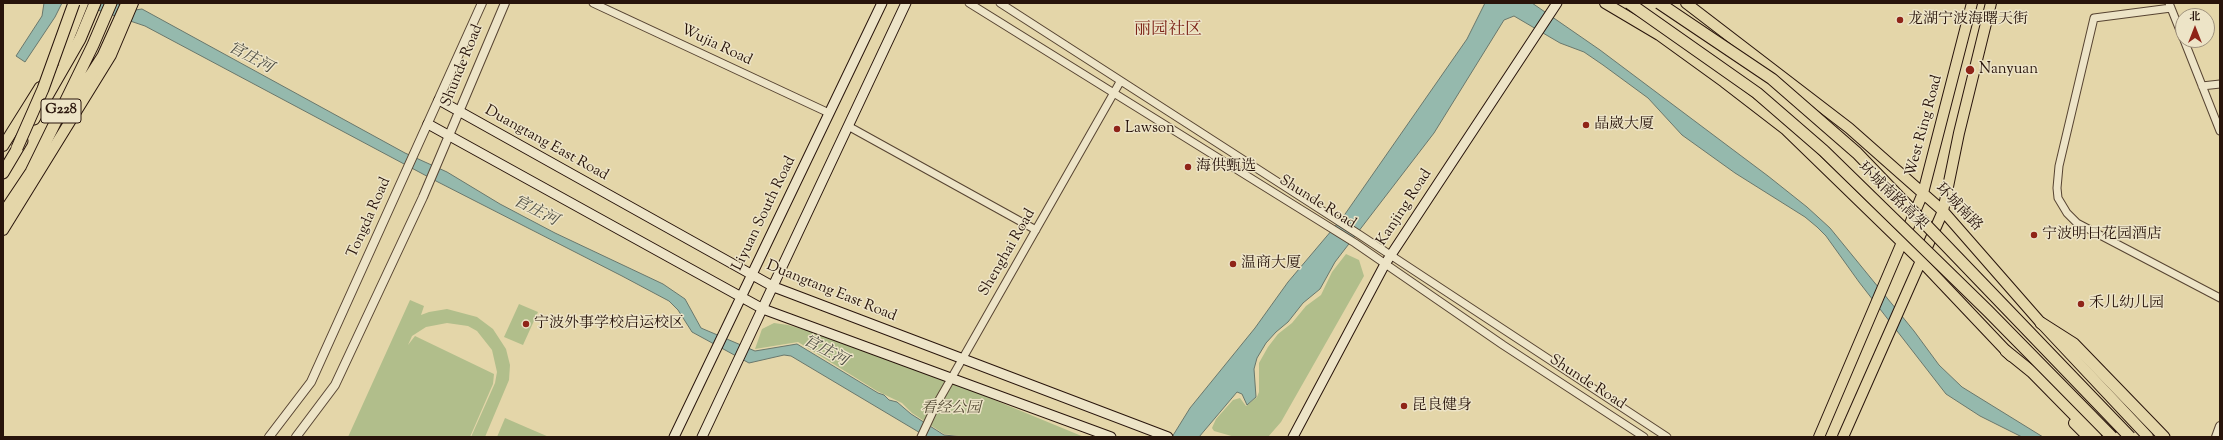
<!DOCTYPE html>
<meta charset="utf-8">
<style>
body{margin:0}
#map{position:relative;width:2223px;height:440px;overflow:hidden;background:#e4d6a9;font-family:"Sorts Mill Goudy","Noto Serif SC",serif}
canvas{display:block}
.frame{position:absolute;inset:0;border:4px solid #28140b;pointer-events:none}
.north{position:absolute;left:2175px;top:8px;width:40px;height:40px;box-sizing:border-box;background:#ede4c7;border:1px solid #9e917c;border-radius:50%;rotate:0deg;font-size:11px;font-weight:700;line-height:16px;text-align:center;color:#28140b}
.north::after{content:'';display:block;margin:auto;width:14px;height:18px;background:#8f2418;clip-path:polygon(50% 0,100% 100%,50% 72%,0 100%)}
</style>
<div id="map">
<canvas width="2223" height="440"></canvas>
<div class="frame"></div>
<div class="north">北</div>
</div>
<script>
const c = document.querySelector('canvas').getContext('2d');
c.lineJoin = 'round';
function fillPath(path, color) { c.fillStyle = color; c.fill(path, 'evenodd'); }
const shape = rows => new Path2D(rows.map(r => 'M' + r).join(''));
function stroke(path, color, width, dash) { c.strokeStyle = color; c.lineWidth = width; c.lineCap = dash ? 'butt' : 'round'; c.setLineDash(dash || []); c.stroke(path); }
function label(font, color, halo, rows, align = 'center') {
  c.font = font + ' "Sorts Mill Goudy","Noto Serif SC",serif'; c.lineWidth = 3; c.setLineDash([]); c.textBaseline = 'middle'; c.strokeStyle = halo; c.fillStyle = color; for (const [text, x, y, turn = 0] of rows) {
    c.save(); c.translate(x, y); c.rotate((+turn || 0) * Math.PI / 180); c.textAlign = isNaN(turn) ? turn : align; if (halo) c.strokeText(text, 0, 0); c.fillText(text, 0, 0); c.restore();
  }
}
const green = shape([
 [1346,254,1359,260,1364,276,1281,422,1268,437,1235,437,1214,431,1212,428,1216,419,1233,400,1240,398,1246,406,1257,397,1259,392,1259,363,1268,347,1278,334,1292,323,1306,306,1321,295,1332,272],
 [410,300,424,306,421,315,429,312,447,309,477,317,493,329,506,349,510,365,509,380,485,437,471,437,495,383,497,372,492,350,477,331,468,326,447,323,426,327,412,336,408,345,415,336,494,374,493,384,470,437,348,437],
 [519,304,538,312,523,345,504,337],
 [774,323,788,325,816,333,963,387,1084,437,967,437,944,434,912,413,902,403,877,391,798,342,755,349,762,329],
 [505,418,528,428,549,437,497,437]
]);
const water = shape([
 [44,3,62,3,55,17,25,62,16,56,42,16,44,3],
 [77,3,115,3,135,10,142,9,405,153,447,172,500,204,555,233,663,284,685,299,701,328,755,351,797,344,878,393,884,395,889,400,897,402,911,414,944,435,964,437,927,437,791,356,784,355,749,363,692,332,678,310,669,301,622,276,436,181,145,26,77,3],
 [1485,3,1532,3,1600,50,1768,176,1807,207,1830,228,1914,331,1939,365,1962,387,2043,437,2022,437,1980,416,1946,394,1859,282,1826,236,1817,227,1805,217,1735,173,1682,135,1648,98,1603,65,1584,52,1560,43,1514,16,1504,20,1434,133,1335,262,1320,289,1303,303,1288,322,1276,332,1266,343,1257,358,1254,369,1256,397,1247,405,1242,394,1237,392,1199,437,1172,437,1190,408,1255,328,1288,282,1343,217,1467,39,1485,3]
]);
const minor = shape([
 [593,3,829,113],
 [969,3,1355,243,1503,345,1644,437],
 [1000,3,1360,235,1667,437],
 [2169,3,2183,38],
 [2171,8,2094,18,2059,166,2057,188,2058,198,2067,213,2077,223,2220,298],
 [2184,40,2220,131],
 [2202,86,2220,84],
 [848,126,1036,230],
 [921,437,935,407,1120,82]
]);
const tertiary = shape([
 [269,437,311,382,482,3],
 [296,437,335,385,423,197,505,3],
 [2216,437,2220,426]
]);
const secondary = shape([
 [439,100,774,287,1168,437],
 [428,124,763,309,1111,437],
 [674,437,882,3],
 [702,437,906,3],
 [1293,437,1385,264,1557,3]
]);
const primary = shape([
 [1605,3,1659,35,1724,82,1785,129,1921,261,2011,356],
 [1686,3,1849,128,1943,211,2041,323,2148,437],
 [57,60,66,45,83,3],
 [3,146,40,87],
 [3,230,111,55,133,3],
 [2074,423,2088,437],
 [1819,437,1923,193,1972,3],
 [1843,437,1943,211,1959,133,1991,3]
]);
const trunk = shape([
 [69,109,103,56,127,3],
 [34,119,80,39,95,3],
 [3,173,22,141],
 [3,214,31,172,93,45,111,3],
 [2041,323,2074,344,2164,437],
 [2006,351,2032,372,2096,437]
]);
const trunkBridge = shape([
 [1629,3,1757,93,1824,151,1988,311,2112,437],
 [1659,3,1772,79,1857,153,2130,437],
 [17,148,43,89,74,3]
]);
const markers = [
 [1900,20,4,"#8f2418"],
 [1970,70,5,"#8f2418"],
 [1586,125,4,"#8f2418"],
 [1117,129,4,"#8f2418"],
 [1188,167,4,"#8f2418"],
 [2034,235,4,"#8f2418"],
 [1233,264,4,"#8f2418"],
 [2081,304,4,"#8f2418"],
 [526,324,4,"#8f2418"],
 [1404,406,4,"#8f2418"]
];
const shields = [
 [61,111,40]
];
const shieldNames = [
 ["G228",61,111]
];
const poiNames = [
 ["龙湖宁波海曙天街",1908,20],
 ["Nanyuan",1979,70],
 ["晶崴大厦",1594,125],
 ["Lawson",1125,129],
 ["海供甄选",1196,167],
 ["宁波明日花园酒店",2042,235],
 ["温商大厦",1241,264],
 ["禾儿幼儿园",2089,304],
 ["宁波外事学校启运校区",534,324],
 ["昆良健身",1412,406]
];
const streetNames = [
 ["Wujia Road",716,46,25],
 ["Shunde Road",463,66,-68],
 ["West Ring Road",1925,126,-75],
 ["Duangtang East Road",546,144,29],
 ["环城南路高架",1892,197,44],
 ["Shunde Road",1317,203,32],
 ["Kanjing Road",1405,208,-57],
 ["环城南路",1958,208,46],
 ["Liyuan South Road",765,214,-64],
 ["Tongda Road",370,218,-66],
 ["Shenghai Road",1008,253,-60],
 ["Duangtang East Road",831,292,22],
 ["Shunde Road",1587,383,33]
];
const parkNames = [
 ["看经公园",951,409]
];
const waterNames = [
 ["官庄河",250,59,28],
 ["官庄河",535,212,27],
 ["官庄河",825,352,28]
];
const quarterNames = [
 ["丽园社区",1168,31]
];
fillPath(green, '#b1be8b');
fillPath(water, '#95b9ad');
stroke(water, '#69776c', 1);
stroke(minor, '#574432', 9);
stroke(tertiary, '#574432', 10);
stroke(secondary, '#28140b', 11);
stroke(primary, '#28140b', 12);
stroke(trunk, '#28140b', 13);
stroke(minor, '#ede4c7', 7);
stroke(tertiary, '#ede4c7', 8);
stroke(secondary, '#ede4c7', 9);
stroke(primary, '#e4d6a9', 10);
stroke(trunk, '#e4d6a9', 11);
stroke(trunkBridge, '#28140b', 13, []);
stroke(trunkBridge, '#e4d6a9', 11);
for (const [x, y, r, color] of markers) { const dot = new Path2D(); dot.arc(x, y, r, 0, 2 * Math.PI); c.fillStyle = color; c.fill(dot); stroke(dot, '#ede4c7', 1.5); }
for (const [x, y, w] of shields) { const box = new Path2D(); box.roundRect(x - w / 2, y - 12, w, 24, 3); c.fillStyle = '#ede4c7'; c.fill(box); stroke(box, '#28140b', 1); }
label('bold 14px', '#28140b', null, shieldNames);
label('15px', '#28140b', '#ede4c7', poiNames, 'left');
label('15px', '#28140b', '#ede4c7', streetNames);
label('italic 15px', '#514731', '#ede4c7', parkNames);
label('italic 16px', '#4e4e44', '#ede4c7', waterNames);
label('17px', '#7a1f14', '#ede4c7', quarterNames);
</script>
